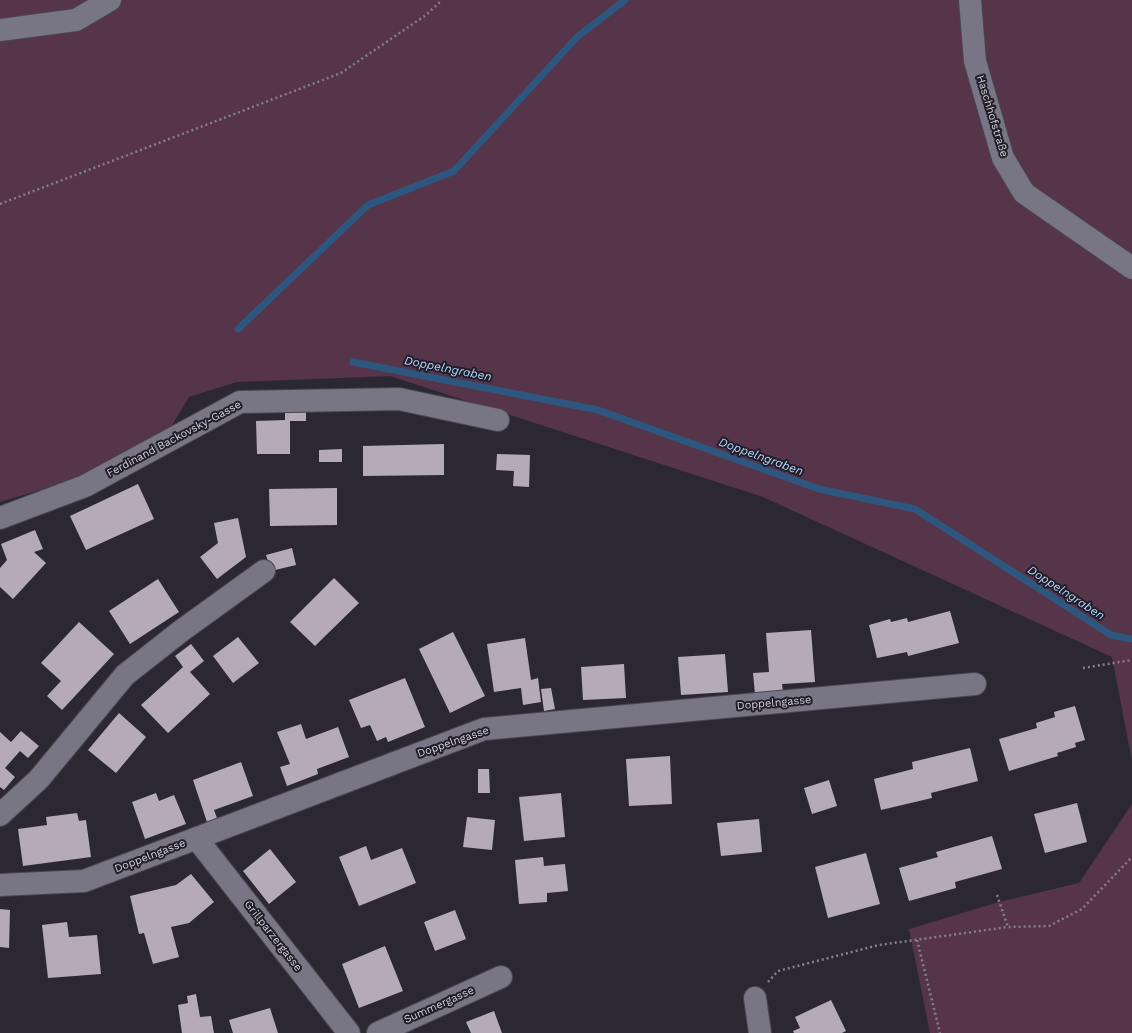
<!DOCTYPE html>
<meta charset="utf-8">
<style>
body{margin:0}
canvas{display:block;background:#2b2834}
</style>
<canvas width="1132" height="1033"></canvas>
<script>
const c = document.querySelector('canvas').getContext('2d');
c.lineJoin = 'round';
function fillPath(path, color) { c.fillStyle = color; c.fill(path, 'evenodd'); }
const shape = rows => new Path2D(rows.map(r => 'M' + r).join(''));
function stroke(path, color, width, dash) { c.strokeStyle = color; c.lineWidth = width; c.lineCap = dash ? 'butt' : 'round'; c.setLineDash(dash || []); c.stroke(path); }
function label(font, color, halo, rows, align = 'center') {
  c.font = font + ' "Work Sans",sans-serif'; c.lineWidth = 4; c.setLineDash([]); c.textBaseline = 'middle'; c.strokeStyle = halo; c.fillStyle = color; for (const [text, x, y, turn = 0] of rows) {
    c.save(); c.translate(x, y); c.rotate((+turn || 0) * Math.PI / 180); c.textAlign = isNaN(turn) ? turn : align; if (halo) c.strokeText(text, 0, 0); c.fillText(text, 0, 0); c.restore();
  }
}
const green = shape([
 [0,0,1132,0,1132,761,1112,657,763,497,390,376,237,382,189,397,166,435,87,476,0,502],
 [1132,804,1132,1033,930,1033,909,929,999,902,1079,883]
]);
const stream = shape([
 [238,329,368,205,454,171,577,37,625,0],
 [353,362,598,410,819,489,915,509,1111,635,1132,639]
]);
const building = shape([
 [285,408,306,408,306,421,290,421,290,454,257,454,256,421,285,420],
 [444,444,444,475,363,476,363,446],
 [342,449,342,462,319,462,319,450],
 [497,454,530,455,529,487,513,486,514,471,496,470],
 [138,484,154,519,86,550,70,516],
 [337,488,337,525,270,526,269,489],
 [238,518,246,557,217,579,200,557,218,543,214,523],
 [35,530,43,549,34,552,46,563,13,599,0,587,0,568,7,560,1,544],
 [292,548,296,565,271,571,266,555],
 [334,578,359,603,315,646,290,622],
 [158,579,179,612,130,644,109,611],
 [950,611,959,643,908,656,907,652,877,658,869,625,890,619,891,622,907,618,908,622],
 [79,622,114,654,62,710,47,696,61,681,41,663],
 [811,630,815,682,782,684,783,692,755,694,753,673,769,672,766,633],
 [453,632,485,696,450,713,419,649],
 [238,637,259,663,233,683,213,656],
 [525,638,531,680,538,678,541,702,523,705,521,688,494,692,487,644],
 [191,644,204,661,190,672,210,694,168,733,141,705,183,667,175,656],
 [725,654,728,692,681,695,678,657],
 [624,664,626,698,583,700,581,667],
 [405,678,425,727,388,742,386,737,377,741,370,725,361,728,349,700],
 [551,688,555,709,544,711,541,689],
 [1075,706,1085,740,1075,743,1076,747,1057,753,1058,756,1009,771,999,739,1037,728,1036,723,1055,717,1054,712],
 [119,713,146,737,116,773,88,750],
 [301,724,306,739,338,727,349,757,317,769,318,774,287,786,280,767,290,764,277,732],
 [21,731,39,746,28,758,20,751,5,768,15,777,4,790,0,787,0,732,11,742],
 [970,748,978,781,931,793,932,798,881,810,874,779,913,769,912,762],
 [670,756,672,804,629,806,626,759],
 [241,762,253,796,214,810,217,818,207,822,193,780],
 [478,769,489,769,490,793,478,793],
 [829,780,837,806,812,814,804,788],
 [156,793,159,801,174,795,186,824,145,839,132,802],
 [561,793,565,837,524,841,519,797],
 [1077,803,1087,842,1045,853,1034,814],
 [77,813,79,821,86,820,91,857,23,866,18,829,47,825,46,817],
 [467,817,495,820,492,850,463,847],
 [759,819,762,852,721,856,717,823],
 [992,836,1002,869,955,882,956,888,909,901,899,868,938,857,936,852],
 [366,846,371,860,402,848,416,883,359,906,339,857],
 [270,849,296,882,269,904,243,871],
 [866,853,880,904,828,918,815,867],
 [543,857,544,866,565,864,568,891,547,893,547,902,519,904,515,860],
 [191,874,214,902,189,923,171,927,179,957,153,964,144,933,139,934,130,896,176,885],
 [0,909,10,910,9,948,0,947],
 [455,910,466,939,435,951,424,922],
 [67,922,69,937,97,935,101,974,48,978,42,925],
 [385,946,403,991,359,1008,342,964],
 [196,994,200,1017,211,1016,214,1033,182,1033,178,1005,188,1003,187,996],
 [831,1000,846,1031,842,1033,794,1033,793,1031,800,1028,795,1017],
 [270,1008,278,1033,233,1033,229,1020],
 [494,1011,502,1033,471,1033,466,1022]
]);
const path = shape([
 [0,204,341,73,426,15,442,0],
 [1083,668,1132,660],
 [997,895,1008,927],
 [917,940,940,1033],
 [768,982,778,971,879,945,1008,927,1049,926,1082,909,1132,857]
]);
const minor = shape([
 [970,0,975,61,1003,158,1024,193,1132,268],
 [0,30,76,20,110,0],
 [0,518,85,486,240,402,399,399,498,420],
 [0,815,39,779,125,675,181,631,264,571],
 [197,839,349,1033],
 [0,885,84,881,484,729,975,684],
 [755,998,760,1033],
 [378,1033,501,977]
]);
const streetNames = [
 ["Haschhofstraße",992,116,73],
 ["Ferdinand Backovsky-Gasse",174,439,-28],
 ["Doppelngasse",774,703,-5],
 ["Doppelngasse",453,742,-19],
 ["Doppelngasse",150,856,-21],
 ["Grillparzergasse",273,936,52],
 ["Summergasse",439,1005,-24]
];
const waterNames = [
 ["Doppelngraben",448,369,11],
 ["Doppelngraben",761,457,20],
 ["Doppelngraben",1066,593,33]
];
fillPath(green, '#56344a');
stroke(stream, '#2e577f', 7);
fillPath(building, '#b4aab8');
stroke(minor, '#494651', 24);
stroke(path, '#83808a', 2.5, [2, 3]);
stroke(minor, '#787584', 22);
label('11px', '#d3d1d9', '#211e2a', streetNames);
label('italic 12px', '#b2d7fe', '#211e2a', waterNames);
</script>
